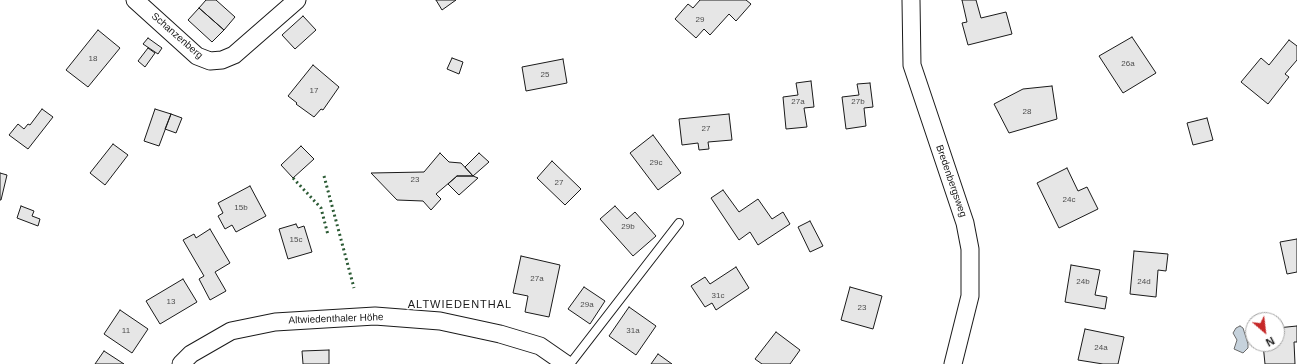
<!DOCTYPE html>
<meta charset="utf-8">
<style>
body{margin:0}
#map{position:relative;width:1297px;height:364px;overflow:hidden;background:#fff;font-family:Helvetica,sans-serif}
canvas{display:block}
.north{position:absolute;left:1245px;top:312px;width:40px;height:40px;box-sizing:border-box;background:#fff;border:1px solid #a3a3a3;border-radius:50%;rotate:152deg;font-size:11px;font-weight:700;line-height:16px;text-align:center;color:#1a1a1a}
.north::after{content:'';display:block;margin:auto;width:14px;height:18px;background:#c62828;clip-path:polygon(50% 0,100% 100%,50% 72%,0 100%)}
</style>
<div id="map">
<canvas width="1297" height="364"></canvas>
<div class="north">N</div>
</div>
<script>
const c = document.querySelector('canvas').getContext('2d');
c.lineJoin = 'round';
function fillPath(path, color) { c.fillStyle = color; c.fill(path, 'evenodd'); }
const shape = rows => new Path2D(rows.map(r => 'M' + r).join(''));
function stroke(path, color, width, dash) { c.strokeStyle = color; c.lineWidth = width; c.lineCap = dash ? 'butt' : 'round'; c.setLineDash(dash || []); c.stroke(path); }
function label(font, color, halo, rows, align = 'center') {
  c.font = font + ' Helvetica,sans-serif'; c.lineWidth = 3; c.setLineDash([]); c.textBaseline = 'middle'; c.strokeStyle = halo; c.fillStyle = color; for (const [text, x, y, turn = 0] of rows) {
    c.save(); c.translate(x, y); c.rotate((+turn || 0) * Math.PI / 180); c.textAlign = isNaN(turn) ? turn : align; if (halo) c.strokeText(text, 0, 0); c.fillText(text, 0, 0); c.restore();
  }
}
const water = shape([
 [1240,326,1243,328,1248,344,1248,348,1243,353,1234,349,1237,340,1233,333,1236,328,1240,326]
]);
const building = shape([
 [206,0,216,0,235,17,224,30,199,8,206,0],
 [436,0,456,0,442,10,436,0],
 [700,0,746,0,751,4,736,21,729,14,710,35,704,29,696,38,675,19,688,4,693,8,700,0],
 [962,0,976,0,981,18,1006,12,1012,34,968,45,962,23,967,22,962,0],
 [199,8,224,30,212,42,188,20,199,8],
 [303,16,316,30,295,49,282,35,303,16],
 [98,30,120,48,88,87,66,70,98,30],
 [1132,37,1156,73,1123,93,1099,56,1132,37],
 [148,38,162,48,158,54,143,44,148,38],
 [1289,40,1297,46,1297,60,1285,74,1289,77,1268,104,1241,82,1261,58,1269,65,1289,40],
 [148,48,155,53,145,67,138,61,148,48],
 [452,58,463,62,459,74,447,69,452,58],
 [563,59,567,83,526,91,522,67,563,59],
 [313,65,339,87,323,110,321,109,314,117,296,104,297,103,288,96,313,65],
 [811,81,814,107,804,108,807,127,786,129,783,97,798,95,796,83,811,81],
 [870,83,873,107,864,108,866,126,846,129,842,97,859,95,857,84,870,83],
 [1052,86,1057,119,1009,133,994,104,1023,89,1052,86],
 [42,109,53,117,28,149,9,135,18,124,24,129,28,124,30,125,42,109],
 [155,109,171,114,159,146,144,141,155,109],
 [171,114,182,118,176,133,165,129,171,114],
 [729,114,732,140,708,142,709,149,699,150,698,143,682,145,679,119,729,114],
 [1207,118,1213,140,1193,145,1187,123,1207,118],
 [653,135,681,173,658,190,630,153,653,135],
 [113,144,128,155,105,185,90,173,113,144],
 [301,146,314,159,293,178,281,165,301,146],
 [440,153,449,162,461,163,473,176,457,176,436,194,441,199,431,210,423,201,397,200,371,173,424,172,440,153],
 [479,153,489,162,473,176,465,167,479,153],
 [552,161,581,189,565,205,537,178,552,161],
 [1067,168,1078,191,1087,187,1098,209,1059,228,1037,183,1067,168],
 [0,173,7,175,1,200,0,200,0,173],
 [457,176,473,176,478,178,459,195,448,184,457,176],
 [250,186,266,216,236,232,232,225,225,229,218,216,223,213,218,203,250,186],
 [723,190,739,212,758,199,772,219,783,212,790,224,758,245,750,232,739,240,711,198,723,190],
 [21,206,34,211,32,216,40,219,38,226,17,218,21,206],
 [615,206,627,219,635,212,656,236,633,256,600,219,615,206],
 [810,221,823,246,810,252,798,227,810,221],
 [296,224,298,228,304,226,312,252,288,259,279,229,296,224],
 [210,229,230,263,215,272,226,291,210,300,199,279,204,276,183,240,194,234,196,238,210,229],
 [1297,239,1297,272,1287,274,1280,242,1297,239],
 [1134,251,1168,254,1166,271,1158,270,1156,297,1130,294,1134,251],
 [521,256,560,265,549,317,525,312,528,296,513,293,521,256],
 [1071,265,1100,270,1095,295,1107,297,1105,309,1065,302,1071,265],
 [736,267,749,288,716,310,712,303,705,307,691,286,705,277,710,284,736,267],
 [183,279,197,302,160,324,146,301,183,279],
 [584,287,605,301,590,324,568,309,584,287],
 [850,287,882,296,873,329,841,320,850,287],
 [629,307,656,326,636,355,609,336,629,307],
 [120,310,148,329,132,353,104,334,120,310],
 [1297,326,1297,342,1294,342,1295,364,1265,364,1263,344,1277,344,1277,328,1297,326],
 [1085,329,1124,337,1118,364,1103,364,1078,360,1085,329],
 [776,332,800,350,790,364,762,364,755,359,776,332],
 [329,350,329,364,303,364,302,351,329,350],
 [104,351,124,364,95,364,104,351],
 [658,354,672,364,651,364,658,354]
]);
const service = shape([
 [570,364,679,223]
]);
const minor = shape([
 [135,0,197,56,210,61,222,60,234,55,297,0],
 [911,0,912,65,965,223,970,249,970,296,953,364],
 [181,364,191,354,231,331,275,322,375,316,440,321,500,334,540,346,566,364]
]);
const hedge = shape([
 [324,176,354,288],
 [293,178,321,208,328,235]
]);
const numberNames = [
 ["29",700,20],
 ["18",93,59],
 ["26a",1128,64],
 ["25",545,75],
 ["17",314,91],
 ["27a",798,102],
 ["27b",858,102],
 ["28",1027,112],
 ["27",706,129],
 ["29c",656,163],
 ["23",415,180],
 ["27",559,183],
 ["24c",1069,200],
 ["15b",241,208],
 ["29b",628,227],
 ["15c",296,240],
 ["27a",537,279],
 ["24b",1083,282],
 ["24d",1144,282],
 ["31c",718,296],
 ["13",171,302],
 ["29a",587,305],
 ["23",862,308],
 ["11",126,331],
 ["31a",633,331],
 ["24a",1101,348]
];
const streetNames = [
 ["Schanzenberg",177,36,41],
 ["Bredenbergsweg",951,181,71],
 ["Altwiedenthaler Höhe",336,319,-2]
];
const neighbourhoodNames = [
 ["ALTWIEDENTHAL",460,305]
];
fillPath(water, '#c6d2dc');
stroke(water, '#6a6a6a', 1);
fillPath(building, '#e6e6e6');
stroke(building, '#1a1a1a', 1);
stroke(service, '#1a1a1a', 10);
stroke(minor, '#1a1a1a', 19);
stroke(service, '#fff', 8);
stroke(minor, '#fff', 17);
stroke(hedge, '#2b5a34', 3, [2, 3]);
label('8px', '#4d4d4d', null, numberNames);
label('10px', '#1a1a1a', '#fff', streetNames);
c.letterSpacing = '1px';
label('11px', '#1a1a1a', '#fff', neighbourhoodNames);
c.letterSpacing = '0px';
</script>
